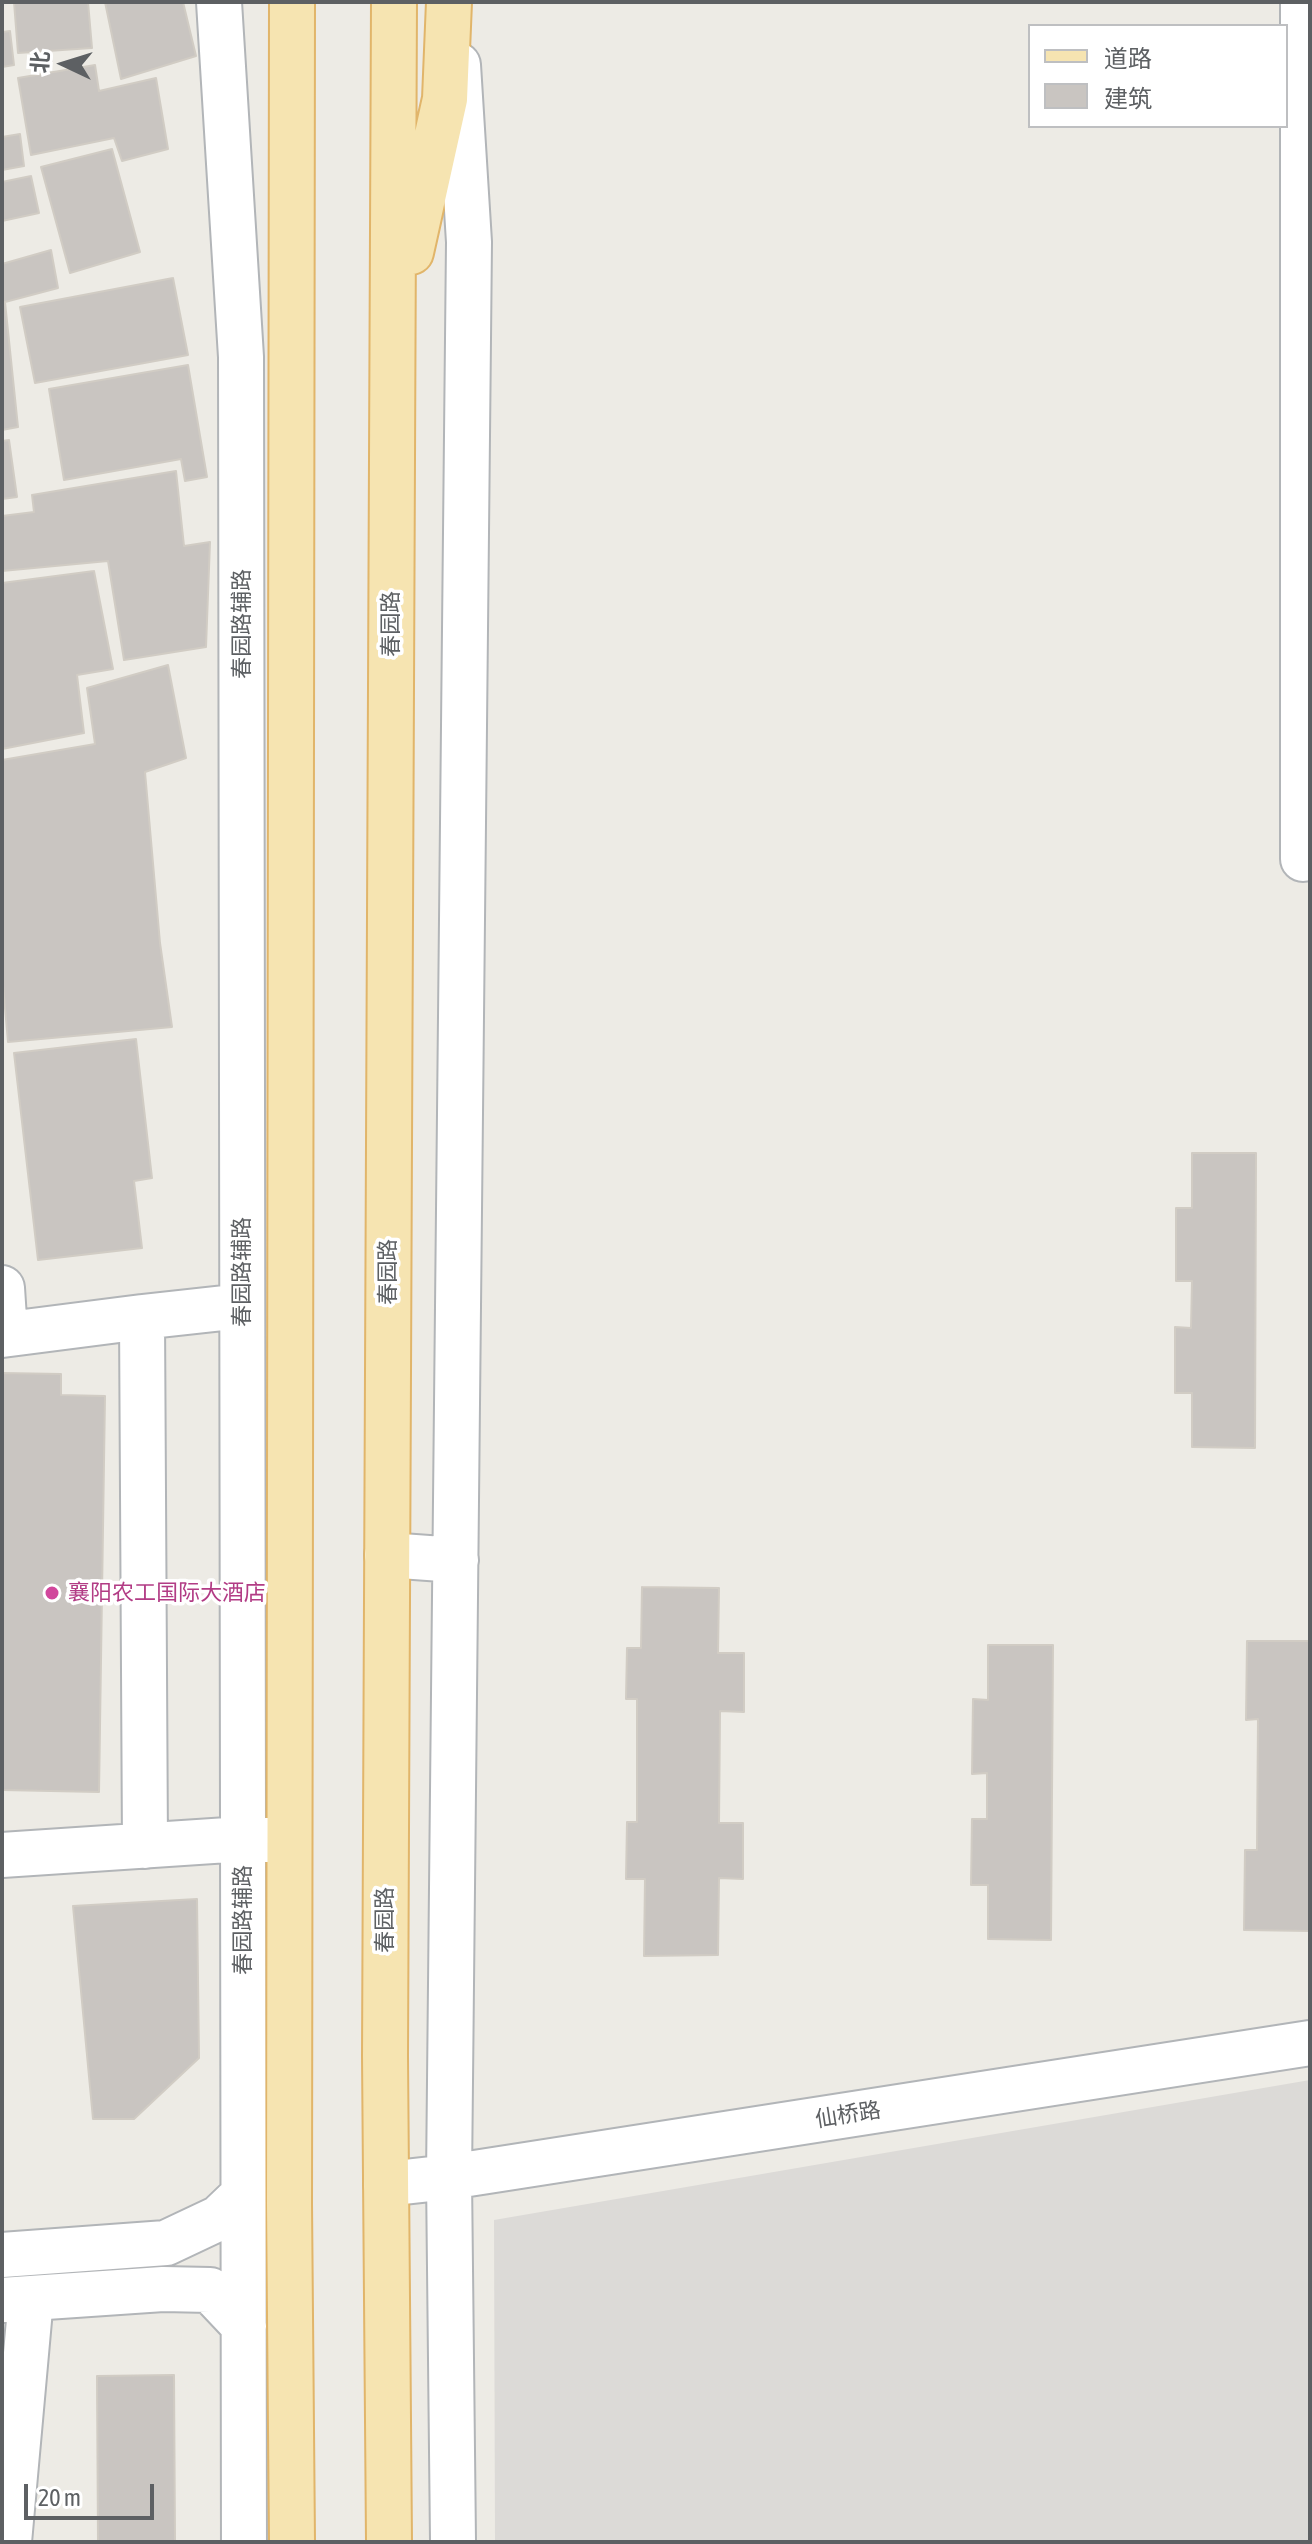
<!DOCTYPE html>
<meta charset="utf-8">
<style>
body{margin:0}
#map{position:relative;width:1312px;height:2544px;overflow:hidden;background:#edebe5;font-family:"Asap Condensed","Noto Sans SC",sans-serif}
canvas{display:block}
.frame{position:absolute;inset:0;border:4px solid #5d6063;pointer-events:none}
.legend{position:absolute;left:1028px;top:24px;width:260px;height:104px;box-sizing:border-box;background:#fff;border:2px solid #bebfc1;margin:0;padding:10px 14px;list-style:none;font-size:24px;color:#5d6063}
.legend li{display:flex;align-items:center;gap:16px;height:40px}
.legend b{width:40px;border:2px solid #bebfc1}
.north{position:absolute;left:24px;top:24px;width:80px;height:80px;-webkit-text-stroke:6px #fff;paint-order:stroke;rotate:274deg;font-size:22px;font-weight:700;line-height:32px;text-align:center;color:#5d6063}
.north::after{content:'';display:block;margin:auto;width:28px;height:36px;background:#5d6063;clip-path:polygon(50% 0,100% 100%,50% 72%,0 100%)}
.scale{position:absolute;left:24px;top:2484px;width:130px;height:36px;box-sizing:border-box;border:4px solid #5d6063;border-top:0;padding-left:10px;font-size:24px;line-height:28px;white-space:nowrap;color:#5d6063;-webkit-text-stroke:6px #fff;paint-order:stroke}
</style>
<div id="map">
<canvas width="1312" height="2544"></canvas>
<div class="frame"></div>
<ul class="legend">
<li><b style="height:10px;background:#f6e4b1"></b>道路</li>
<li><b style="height:22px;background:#c9c5c1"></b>建筑</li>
</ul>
<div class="north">北</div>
<div class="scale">20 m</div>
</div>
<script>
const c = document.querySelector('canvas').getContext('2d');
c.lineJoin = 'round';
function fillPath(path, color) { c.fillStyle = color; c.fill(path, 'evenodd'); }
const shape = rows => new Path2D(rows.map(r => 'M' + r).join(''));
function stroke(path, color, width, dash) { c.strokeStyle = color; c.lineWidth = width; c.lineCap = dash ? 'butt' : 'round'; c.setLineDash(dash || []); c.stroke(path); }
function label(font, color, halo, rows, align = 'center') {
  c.font = font + ' "Asap Condensed","Noto Sans SC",sans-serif'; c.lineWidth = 7; c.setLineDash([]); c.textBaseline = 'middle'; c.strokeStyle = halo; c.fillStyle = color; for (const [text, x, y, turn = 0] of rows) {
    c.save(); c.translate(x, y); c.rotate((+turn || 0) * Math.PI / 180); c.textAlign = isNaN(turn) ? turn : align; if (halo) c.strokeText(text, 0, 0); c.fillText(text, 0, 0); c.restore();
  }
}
const industrial = shape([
 [1310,2080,1310,2542,495,2542,494,2220]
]);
const building = shape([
 [14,2,88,2,92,48,18,53,14,2],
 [105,2,183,2,196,56,121,79,105,2],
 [10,31,14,65,2,67,2,32,10,31],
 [95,65,99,91,156,78,168,149,122,161,114,138,31,155,18,78,95,65],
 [20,134,24,166,2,170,2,137,20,134],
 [112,149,140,252,70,273,41,167,112,149],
 [31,176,39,213,2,221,2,182,31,176],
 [51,250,58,288,5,302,18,427,2,430,2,264,51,250],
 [173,278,188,355,35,383,20,307,173,278],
 [188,365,207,477,185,481,181,459,64,480,49,389,188,365],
 [9,440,17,497,2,499,2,441,9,440],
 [176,471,184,546,210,542,206,647,124,660,108,561,2,571,2,516,34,512,32,495,176,471],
 [94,571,113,669,77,675,84,733,2,749,2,583,94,571],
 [168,665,186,758,145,772,160,943,172,1027,8,1042,2,974,2,760,95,744,87,688,168,665],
 [136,1039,152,1178,134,1181,142,1248,38,1260,14,1053,136,1039],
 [1192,1153,1256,1153,1255,1448,1192,1447,1192,1393,1175,1393,1175,1327,1191,1328,1192,1281,1176,1281,1176,1208,1192,1208,1192,1153],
 [2,1373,61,1374,61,1395,105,1396,99,1792,2,1790,2,1373],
 [642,1587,719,1588,718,1653,744,1653,744,1712,720,1711,719,1823,743,1823,743,1879,719,1878,718,1955,644,1956,645,1879,626,1879,627,1822,637,1822,637,1699,626,1699,627,1648,641,1648,642,1587],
 [1247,1641,1310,1641,1310,1931,1244,1930,1245,1850,1257,1850,1258,1719,1246,1720,1247,1641],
 [988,1645,1053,1645,1051,1940,988,1939,988,1885,971,1885,972,1819,987,1819,987,1773,972,1774,973,1699,988,1700,988,1645],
 [197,1899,199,2058,134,2119,93,2119,73,1906,197,1899],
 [174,2375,175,2542,98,2542,97,2376,174,2375]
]);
const minor = shape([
 [219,2,241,357,244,2542],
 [1303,859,1303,2],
 [2,1288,5,1334],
 [2,1335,142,1317],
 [387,1555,456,1560],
 [145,1846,142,1317,242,1306],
 [2,1855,243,1839,271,1840],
 [386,2184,449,2177,1310,2043],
 [2,2255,166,2243,219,2218,243,2195],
 [2,2300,163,2289,210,2290,244,2326],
 [9,2542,31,2298],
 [453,2542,449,2177,469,242,458,65]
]);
const major = shape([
 [292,2,289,2203,292,2542],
 [411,252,445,99,449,2],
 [389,2542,385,2055,394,2]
]);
const markers = [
 [52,1593,8,"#d1479c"]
];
const streetNames = [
 ["春园路辅路",242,624,-90],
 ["春园路",391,624,-90],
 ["春园路辅路",242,1272,-90],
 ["春园路",388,1272,-90],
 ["春园路辅路",243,1920,-90],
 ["春园路",385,1920,-90],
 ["仙桥路",848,2115,-9]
];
const hotelNames = [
 ["襄阳农工国际大酒店",68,1593]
];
fillPath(industrial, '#dcdad7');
fillPath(building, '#c9c5c1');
stroke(building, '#d1ccc4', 2);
stroke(minor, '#b2b5b8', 48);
stroke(major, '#e1b56a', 48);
stroke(minor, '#fff', 44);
stroke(major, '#f6e4b1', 44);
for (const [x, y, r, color] of markers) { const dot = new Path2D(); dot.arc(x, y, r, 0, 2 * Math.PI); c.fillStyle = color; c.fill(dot); stroke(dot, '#fff', 3); }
label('22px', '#5d6063', '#fff', streetNames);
label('22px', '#b23c85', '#fff', hotelNames, 'left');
</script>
